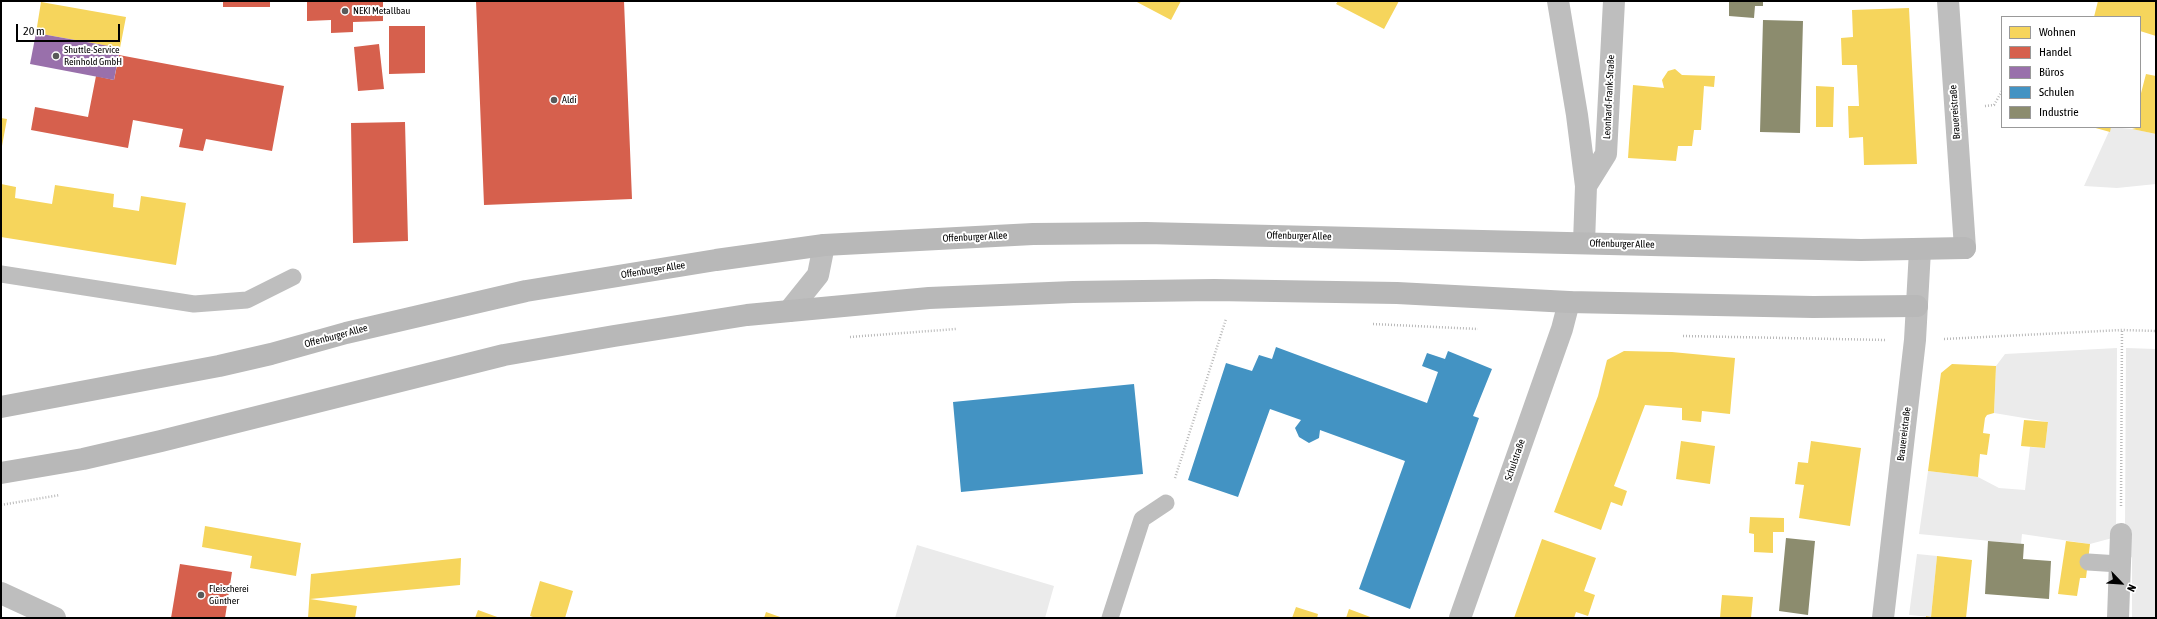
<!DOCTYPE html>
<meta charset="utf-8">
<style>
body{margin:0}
#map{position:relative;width:2157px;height:619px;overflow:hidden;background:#fff;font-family:"Asap Condensed",sans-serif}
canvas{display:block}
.frame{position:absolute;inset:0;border:2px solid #000;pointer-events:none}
.legend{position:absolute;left:2001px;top:16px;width:140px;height:112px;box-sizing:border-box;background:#fff;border:1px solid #999;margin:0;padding:5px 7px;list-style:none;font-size:12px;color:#000}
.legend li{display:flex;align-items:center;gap:8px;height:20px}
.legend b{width:20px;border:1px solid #999}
.north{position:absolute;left:2101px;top:563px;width:40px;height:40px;-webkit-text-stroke:3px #fff;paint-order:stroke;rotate:115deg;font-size:11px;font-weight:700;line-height:16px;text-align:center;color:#000}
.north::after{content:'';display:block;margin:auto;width:14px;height:18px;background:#000;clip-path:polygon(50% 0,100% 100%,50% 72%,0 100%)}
.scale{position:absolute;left:16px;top:24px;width:104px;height:18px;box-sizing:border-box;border:2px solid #000;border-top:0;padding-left:5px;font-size:12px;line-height:14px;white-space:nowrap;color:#000;-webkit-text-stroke:3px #fff;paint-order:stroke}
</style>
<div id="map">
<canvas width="2157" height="619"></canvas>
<div class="frame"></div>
<ul class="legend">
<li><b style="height:11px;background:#f6d55c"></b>Wohnen</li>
<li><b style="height:11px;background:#d6604d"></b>Handel</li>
<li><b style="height:11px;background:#9970ab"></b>Büros</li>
<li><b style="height:11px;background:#4393c3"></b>Schulen</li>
<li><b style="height:11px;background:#8c8c6e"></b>Industrie</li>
</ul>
<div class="north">N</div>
<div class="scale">20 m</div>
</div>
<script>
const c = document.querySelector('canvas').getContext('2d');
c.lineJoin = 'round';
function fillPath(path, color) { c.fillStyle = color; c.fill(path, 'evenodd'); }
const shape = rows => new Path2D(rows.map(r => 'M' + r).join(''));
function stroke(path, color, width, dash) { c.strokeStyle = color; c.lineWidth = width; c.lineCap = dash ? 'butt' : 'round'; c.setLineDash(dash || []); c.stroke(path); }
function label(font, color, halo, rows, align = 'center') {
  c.font = font + ' "Asap Condensed",sans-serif'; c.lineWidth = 4; c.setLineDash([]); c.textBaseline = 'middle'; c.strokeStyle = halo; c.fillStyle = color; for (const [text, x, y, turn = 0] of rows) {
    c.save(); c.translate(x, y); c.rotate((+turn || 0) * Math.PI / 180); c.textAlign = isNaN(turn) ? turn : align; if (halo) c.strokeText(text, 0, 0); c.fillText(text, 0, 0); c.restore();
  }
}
const green = shape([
 [2111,127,2132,129,2156,134,2156,184,2117,188,2084,186],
 [2117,348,2116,537,2090,544,2022,534,2021,544,1919,534,1928,471,1978,477,1999,488,2025,490,2030,447,2045,448,2048,422,1994,413,1996,366,2005,354],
 [2126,348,2156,349,2156,618,2132,618,2132,558,2126,550,2125,527],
 [917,545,1054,586,1045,618,895,618],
 [1917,554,1937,556,1931,617,1909,615]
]);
const homes = shape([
 [1135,1,1181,1,1171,20],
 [1338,1,1399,1,1384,29,1336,4],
 [2098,1,2156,1,2156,36,2140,31,2140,17,2094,17],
 [41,2,126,17,120,48,36,33],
 [1909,8,1917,164,1864,165,1863,137,1849,138,1848,106,1859,106,1857,65,1842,65,1841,38,1853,37,1852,10],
 [1675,69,1682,75,1715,76,1714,87,1704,86,1701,130,1694,130,1692,146,1678,146,1676,161,1628,158,1633,85,1664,88,1662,80,1668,71],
 [2146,74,2156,76,2156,134,2132,129,2140,127,2140,97],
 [1816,86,1834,87,1833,127,1816,127],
 [1,118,7,119,2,146,1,145],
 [2092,127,2111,127,2110,132],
 [1,184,16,187,15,198,52,204,55,185,114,194,113,207,139,211,141,196,186,203,176,265,1,237],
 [1624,351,1672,352,1735,358,1730,414,1702,411,1701,422,1682,420,1682,408,1645,405,1614,486,1627,491,1622,506,1611,502,1601,530,1554,512,1598,396,1607,360],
 [1952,364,1996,366,1994,413,1987,415,1985,418,1983,433,1990,434,1987,455,1980,454,1978,477,1928,471,1941,373],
 [2024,420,2048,422,2045,448,2021,446],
 [1681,441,1715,446,1710,484,1676,479],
 [1811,441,1861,448,1850,526,1799,518,1804,485,1795,484,1798,462,1808,463],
 [1750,517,1784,518,1784,532,1773,532,1773,553,1754,552,1754,534,1749,533],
 [205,526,301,543,296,576,250,568,252,556,202,547],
 [1542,539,1596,558,1584,591,1595,595,1588,616,1576,612,1574,618,1514,618],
 [2066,541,2090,544,2086,578,2080,578,2077,596,2058,594],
 [1937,556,1972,560,1966,618,1926,618,1926,616,1931,617],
 [461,558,460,585,310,599,357,606,355,618,308,618,311,574],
 [540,581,573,591,565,618,536,618,530,616],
 [1722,595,1753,597,1751,618,1720,618],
 [1296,607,1318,614,1317,618,1292,618],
 [1349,609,1373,618,1346,618],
 [478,610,500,618,475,618],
 [766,612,783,618,764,618]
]);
const shops = shape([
 [223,1,270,1,270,7,223,7],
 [307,1,383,1,383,21,353,22,353,32,331,33,331,20,307,21],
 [476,1,624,1,632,199,484,205],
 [389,26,425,26,425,73,389,74],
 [379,44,384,89,358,91,354,47],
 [119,55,284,86,272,151,206,139,203,151,179,147,183,129,133,120,128,148,31,130,35,107,88,117,96,76,114,80],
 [405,122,408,241,353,243,351,123],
 [180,564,232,572,225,618,171,618]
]);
const offices = shape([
 [36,33,120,48,114,80,30,64]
]);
const schools = shape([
 [1276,347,1427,403,1438,372,1422,366,1427,353,1445,359,1448,351,1492,369,1473,416,1479,418,1410,609,1359,589,1405,461,1320,430,1319,438,1309,443,1299,437,1295,428,1301,420,1270,409,1238,497,1188,480,1226,363,1252,371,1259,355,1272,359],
 [1134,384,1143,474,961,492,953,402]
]);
const industry = shape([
 [1729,1,1763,1,1763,6,1755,6,1754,18,1729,16],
 [1763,20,1803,21,1800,133,1760,132],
 [1786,538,1815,541,1808,615,1779,611],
 [1988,541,2024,544,2023,559,2051,561,2049,599,1985,594]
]);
const path = shape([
 [1985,106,1994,105,2002,91],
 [1373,324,1478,329],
 [1683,336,1886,340],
 [850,337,956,329],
 [1944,339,2122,330,2156,331],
 [1175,478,1226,319],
 [1,505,60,495],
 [2121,506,2122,330]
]);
const lane = shape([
 [1,274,194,304,247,300,293,277],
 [2088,562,2119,564],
 [1110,618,1142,519,1166,503]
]);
const street = shape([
 [1558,1,1577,115,1586,186],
 [1948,1,1965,248],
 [1584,243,1586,186,1606,154,1614,1],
 [789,311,818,275,824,245],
 [1,593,55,618],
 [1460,618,1562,329,1569,302],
 [1883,618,1915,340,1920,250],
 [2118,618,2121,534]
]);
const secondary = shape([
 [1,407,219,366,271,354,346,333,526,291,716,260,824,245,1033,234,1146,233,1861,250,1965,248],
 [1,473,83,459,161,441,504,355,614,336,747,315,929,298,1073,292,1214,290,1397,293,1569,302,1813,307,1917,306]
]);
const markers = [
 [345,11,4,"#595959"],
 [56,56,4,"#595959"],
 [554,100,4,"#595959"],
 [201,595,4,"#595959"]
];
const poiNames = [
 ["NEKI Metallbau",353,11],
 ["Shuttle-Service",64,50],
 ["Reinhold GmbH",64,62],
 ["Aldi",562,100],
 ["Fleischerei",209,589],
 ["Günther",209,601]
];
const streetNames = [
 ["Leonhard-Frank-Straße",1609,97,-87],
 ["Brauereistraße",1955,112,-94],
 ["Offenburger Allee",1299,236,1],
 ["Offenburger Allee",975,237,-3],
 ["Offenburger Allee",1622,244,1],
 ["Offenburger Allee",653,270,-9],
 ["Offenburger Allee",336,336,-15],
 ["Brauereistraße",1904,434,-83],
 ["Schulstraße",1515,460,-71]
];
fillPath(green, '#ebebeb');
fillPath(homes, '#f6d55c');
fillPath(shops, '#d6604d');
fillPath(offices, '#9970ab');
fillPath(schools, '#4393c3');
fillPath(industry, '#8c8c6e');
stroke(path, '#b9b9b9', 2.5, [1, 2]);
stroke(lane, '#bebebe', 17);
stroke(street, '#bebebe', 22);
stroke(secondary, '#b8b8b8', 22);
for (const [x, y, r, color] of markers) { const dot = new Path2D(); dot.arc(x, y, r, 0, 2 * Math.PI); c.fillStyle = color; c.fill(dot); stroke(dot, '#fff', 1.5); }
label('10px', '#000', '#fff', poiNames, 'left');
label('10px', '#000', '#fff', streetNames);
</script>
